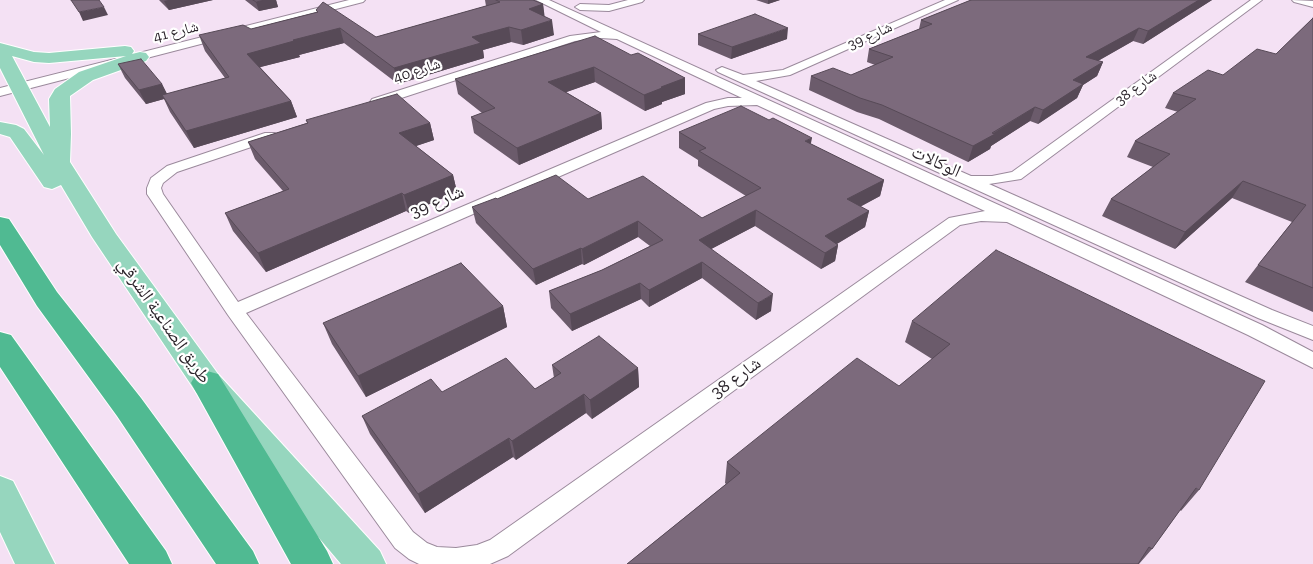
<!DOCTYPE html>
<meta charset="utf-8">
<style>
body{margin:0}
canvas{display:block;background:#f4e1f4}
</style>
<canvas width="1313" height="564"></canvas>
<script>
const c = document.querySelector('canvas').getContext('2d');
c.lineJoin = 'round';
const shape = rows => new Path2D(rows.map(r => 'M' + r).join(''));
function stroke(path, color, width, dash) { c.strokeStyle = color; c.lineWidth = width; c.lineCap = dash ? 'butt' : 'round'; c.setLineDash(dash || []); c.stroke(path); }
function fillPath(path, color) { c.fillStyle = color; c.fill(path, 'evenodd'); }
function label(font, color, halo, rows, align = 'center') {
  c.font = font + ' "Zilla Slab","Noto Naskh Arabic",serif'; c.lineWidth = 4.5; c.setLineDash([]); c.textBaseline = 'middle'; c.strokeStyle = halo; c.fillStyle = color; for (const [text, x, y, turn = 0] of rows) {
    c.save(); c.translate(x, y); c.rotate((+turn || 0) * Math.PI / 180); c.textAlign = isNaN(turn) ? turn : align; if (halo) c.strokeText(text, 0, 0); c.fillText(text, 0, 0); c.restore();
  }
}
const street = shape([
 [349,0,365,0,363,2,0,96,0,88,349,0],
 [536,0,549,0,1262,325,1313,352,1313,368,1248,335,1007,222,981,221,960,225,508,556,490,564,419,564,409,559,395,548,228,315,147,194,147,188,151,178,167,166,265,133,275,133,277,136,275,139,177,172,163,183,161,188,163,194,238,302,706,103,728,98,742,98,617,39,600,38,575,41,380,105,376,106,370,102,372,99,570,36,601,32,536,0],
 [757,105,985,211,949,218,490,540,477,545,456,548,437,547,427,543,413,532,246,313,714,109,728,106,757,105],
 [628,0,644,0,642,2,609,11,580,10,575,7,580,4,609,5,628,0],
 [945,0,958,0,790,75,756,81,971,176,992,176,1012,172,1251,0,1262,0,1021,179,989,184,1272,310,1313,326,1313,340,1258,318,718,72,716,70,722,67,743,75,783,70,945,0],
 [1292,0,1313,1,1313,7,1294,2,1292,0]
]);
const primary = shape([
 [0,43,34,52,49,53,125,46,131,47,134,51,132,54,140,52,146,53,149,57,146,61,93,80,70,96,71,134,70,162,116,234,218,374,380,551,386,564,341,564,196,392,92,237,61,185,52,189,44,187,10,137,0,134,0,122,16,125,24,129,44,155,0,68,0,43],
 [12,56,34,62,49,63,126,56,79,72,55,89,49,99,50,127,12,56],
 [0,476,13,481,55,564,15,564,0,532,0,476]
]);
const highway = shape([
 [0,217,9,219,57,292,141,398,253,551,259,564,216,564,117,416,37,306,0,245,0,217],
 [0,332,11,335,166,551,172,564,129,564,0,367,0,332],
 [207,371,218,374,327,551,333,564,291,564,191,383,196,374,207,371]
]);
const wall = shape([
 [159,0,213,0,169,10],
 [245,0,276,0,278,7,259,11],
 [485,0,533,0,543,4,544,16,554,35,523,45,511,42,483,50,484,58,398,84,344,43,299,55,300,57,260,67,291,101,297,117,194,148,170,112,164,99,146,104,125,78,118,64,162,84,167,94,225,78,205,51,199,35,251,29,317,12,316,10,376,37,486,6],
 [756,0,780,0,768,4],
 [971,0,1212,0,1143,44,1133,41,1098,61,1103,62,1097,76,1083,85,1077,98,1038,124,1030,121,991,146,990,149,968,162,879,119,857,112,809,90,811,76,851,75,875,65,867,62,869,49,919,29,921,20],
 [1313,18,1313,312,1245,282,1258,265,1292,222,1232,198,1175,249,1102,216,1111,199,1153,167,1127,157,1135,141,1178,112,1165,108,1173,93,1223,75,1276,54],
 [698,34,787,39,731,59,698,45],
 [631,55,685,78,685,94,662,102,662,104,645,111,595,82,566,92,601,113,602,129,519,165,474,133,471,117,482,113,458,94,455,79],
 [306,120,430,123,434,140,416,146,453,175,457,192,409,213,406,211,266,272,233,231,225,213,283,191,255,159,248,142,307,123],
 [679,132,811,144,884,180,880,196,860,207,869,211,865,227,837,244,838,245,835,261,821,269,755,226,711,249,771,311,756,320,702,278,649,307,641,299,572,331,551,308,549,291,602,270,650,246,638,237,584,265,582,264,536,285,476,223,472,207,497,199,588,199,702,218,746,196,698,166,698,160,679,148],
 [503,306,507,327,366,397,332,344,323,323],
 [912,321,1199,490,1181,511,1180,510,1152,549,1139,564,627,564,726,484,725,483,727,462,899,386,932,359,905,342],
 [552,365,638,368,639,387,592,419,586,413,516,460,513,457,425,513,370,434,362,416,442,392,535,389,554,378]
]);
const shadedWall = shape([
 [168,0,213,0,169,10,164,1],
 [265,0,276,0,278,7,259,11,256,2],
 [768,0,780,0,768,4],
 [1199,0,1212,0,1143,44,1148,31],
 [543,4,545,19,529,9],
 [104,7,108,15,83,21,79,12],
 [552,20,554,35,523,45,521,30],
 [509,27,511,42,483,50,484,58,398,84,394,68,472,37],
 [340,28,344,43,299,55,300,57,253,69,247,54,293,40],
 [788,28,787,39,731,59,732,47],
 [1139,28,1133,41,1080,71,1086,57],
 [1103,62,1097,76,1083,85,1077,98,1038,124,1043,110,1073,80],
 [594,67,595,82,550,98,548,82],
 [685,78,685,94,662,102,662,104,645,111,644,95,661,87],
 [162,84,169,98,162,95,164,99,146,104,139,90],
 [291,101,297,117,194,148,186,131],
 [1035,107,1030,121,991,146,990,149,968,162,973,146],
 [601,113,602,129,519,165,517,148],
 [430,123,434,140,404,150,399,133],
 [812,138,809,153,805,141],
 [453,175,457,192,409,213,404,195],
 [884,180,880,196,844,215,847,199],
 [1243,181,1232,198,1175,249,1185,232],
 [402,193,406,211,266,272,258,253],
 [756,210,755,226,698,256,699,240],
 [869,211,865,227,823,252,825,236],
 [638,221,638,237,584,265,582,249],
 [838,245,835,261,821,269,825,253],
 [581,248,582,264,536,285,533,269],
 [702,262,702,278,649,307,649,290],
 [640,283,641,299,572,331,570,314],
 [773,294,771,311,756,320,758,303],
 [503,306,507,327,366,397,358,376],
 [638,368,639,387,592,419,590,400],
 [584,394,586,413,516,460,512,441],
 [509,438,513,457,425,513,418,494]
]);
const building = shape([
 [71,0,99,0,104,7,79,12,71,0],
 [253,0,265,0,256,2,253,0],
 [496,0,533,0,543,4,529,9,552,20,521,30,509,27,472,37,481,43,394,68,340,28,293,40,294,41,247,54,291,101,186,131,162,95,229,77,199,35,243,25,251,29,318,12,316,10,323,2,376,37,500,2,496,0],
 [971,0,1199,0,1148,31,1139,28,1086,57,1103,62,1073,80,1083,84,1043,110,1035,107,992,133,995,134,973,146,882,105,860,98,811,76,833,68,851,75,893,57,869,49,932,24,921,20,971,0],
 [755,14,788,28,732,47,698,34,755,14],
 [1313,18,1313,288,1258,265,1306,205,1243,181,1185,232,1111,199,1170,154,1135,141,1196,99,1173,93,1208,70,1223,75,1257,49,1276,54,1313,18],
 [595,36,631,55,638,53,685,78,661,87,662,88,644,95,594,67,548,82,601,113,517,148,471,117,495,108,455,79,595,36],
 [141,59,162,84,139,90,118,64,141,59],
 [397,94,430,123,399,133,453,175,404,195,402,193,258,253,225,213,289,189,248,142,308,123,306,120,397,94],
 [741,106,769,120,773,118,812,138,805,141,884,180,847,199,869,211,825,236,838,245,825,253,756,210,699,240,773,294,758,303,702,262,649,290,640,283,570,314,549,291,602,270,663,240,638,221,582,249,581,248,533,269,472,207,496,198,497,199,556,175,588,199,643,176,702,218,761,188,699,151,706,148,679,132,741,106],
 [996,250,1265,381,1199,490,1196,488,1152,549,1149,547,1138,564,627,564,740,473,727,462,857,358,899,386,950,344,912,321,996,250],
 [461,263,503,306,358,376,323,323,461,263],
 [599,336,638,368,590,400,584,394,512,441,509,438,418,494,362,416,431,379,442,392,506,358,535,389,561,373,552,365,599,336]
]);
const farStreetnames = [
 ["شارع 41",176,32,-14],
 ["شارع 39",870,36,-24],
 ["شارع 40",417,71,-18],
 ["شارع 38",1136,88,-36]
];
const streetNames = [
 ["الوكالات",936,162,25],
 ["شارع 39",437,202,-23],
 ["طريق الصناعية الشرقي",164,321,55],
 ["شارع 38",736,378,-36]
];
stroke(street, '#9b8a9c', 2);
stroke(primary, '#fff', 2);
stroke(highway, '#fff', 2);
fillPath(street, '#fff');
fillPath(primary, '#96d6be');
fillPath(highway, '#50ba92');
fillPath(wall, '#6b5b6b');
fillPath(shadedWall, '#574a57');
fillPath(building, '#7c6a7c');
stroke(building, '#574a57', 1);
label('15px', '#2b242b', '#fff', farStreetnames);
label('18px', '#2b242b', '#fff', streetNames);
</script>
